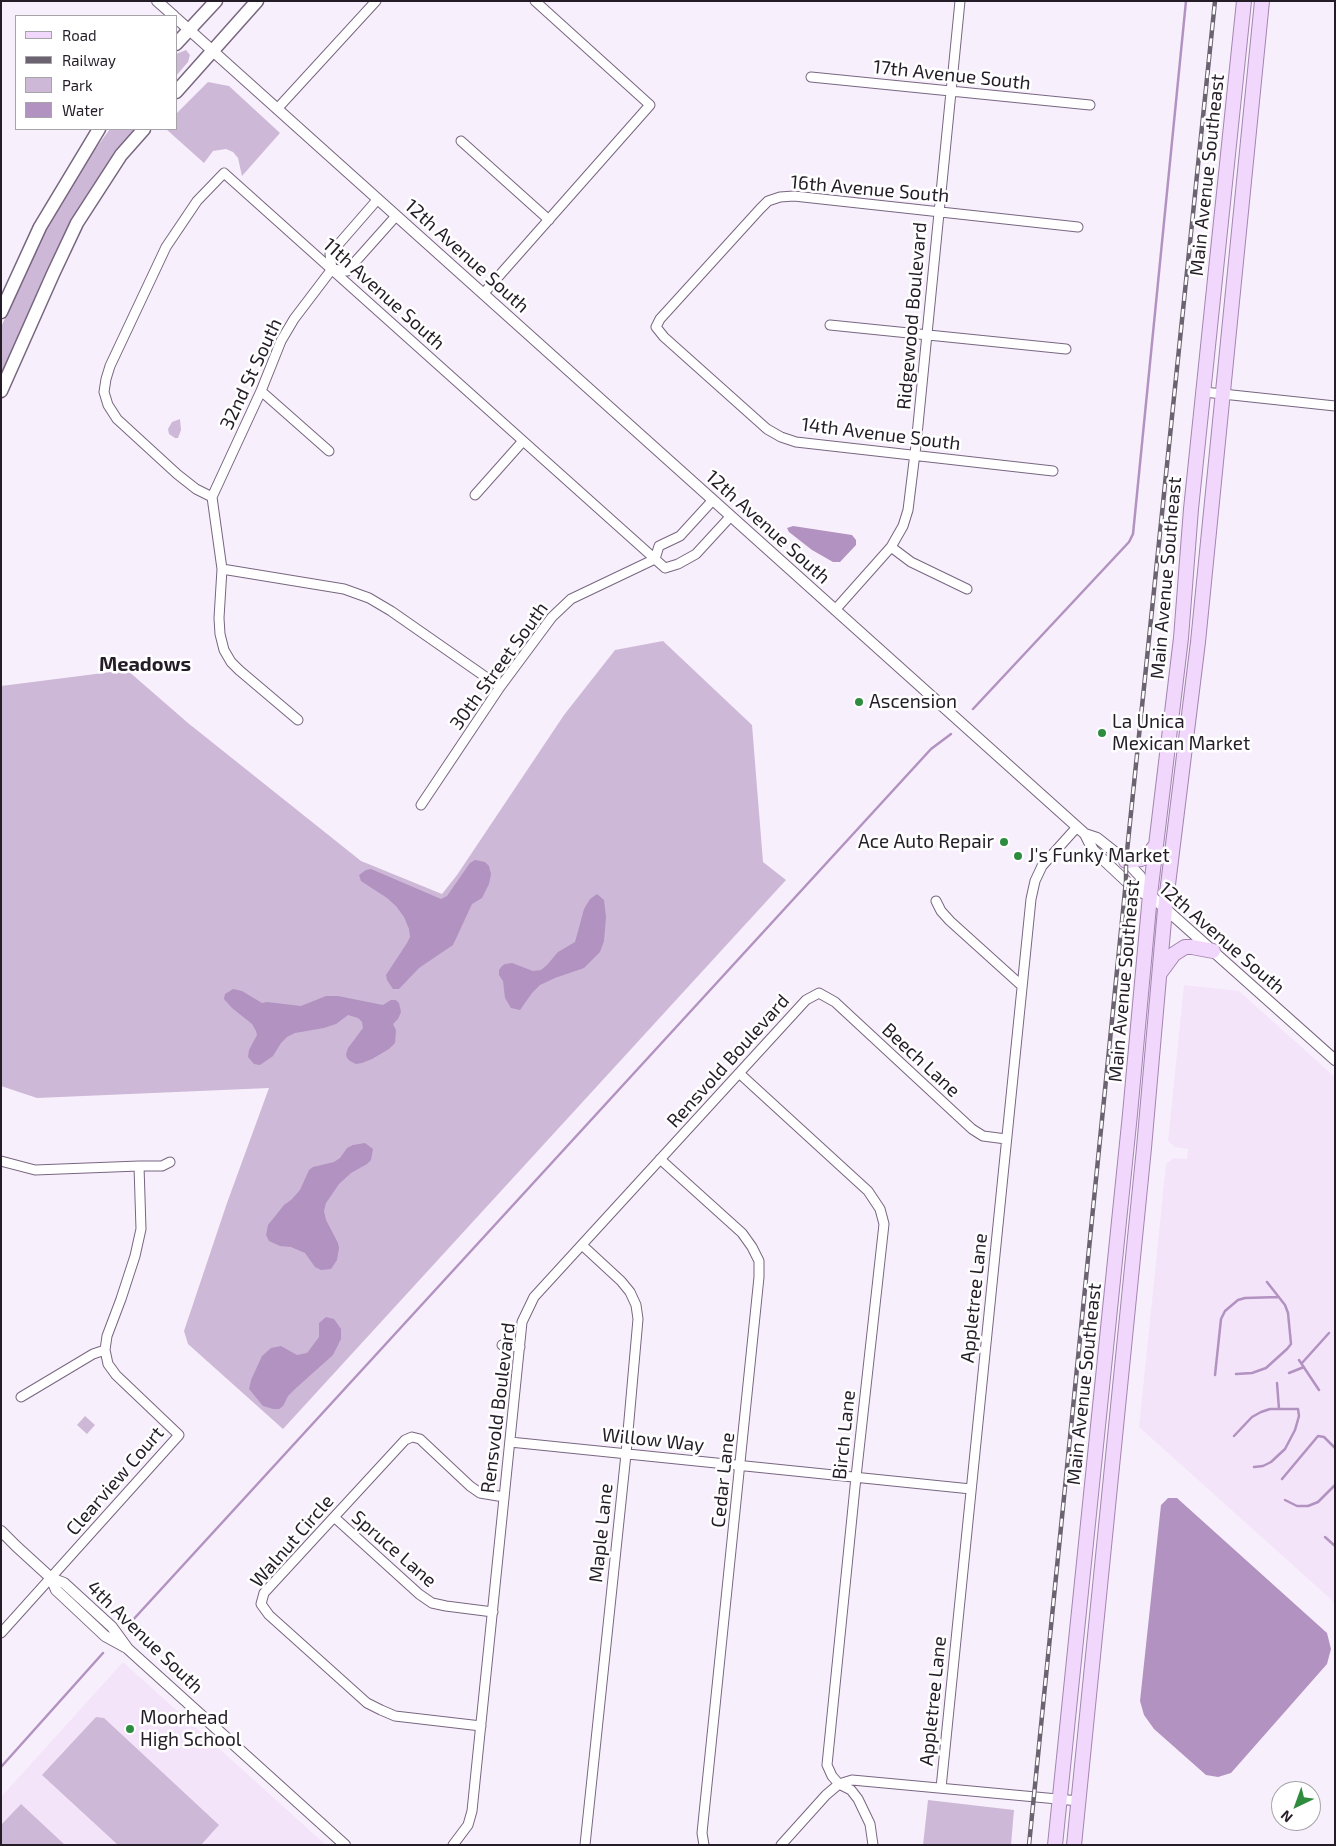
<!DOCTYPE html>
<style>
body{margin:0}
#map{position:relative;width:1336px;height:1846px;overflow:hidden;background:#f8effc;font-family:"Exo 2",sans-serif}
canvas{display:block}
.frame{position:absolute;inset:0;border:2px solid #241c27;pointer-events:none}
.legend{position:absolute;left:15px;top:15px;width:162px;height:115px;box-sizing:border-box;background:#fff;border:1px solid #a7a4a9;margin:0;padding:6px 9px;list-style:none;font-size:15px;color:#241c27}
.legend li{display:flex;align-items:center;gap:10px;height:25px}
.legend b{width:25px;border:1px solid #a7a4a9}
.north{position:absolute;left:1271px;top:1781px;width:50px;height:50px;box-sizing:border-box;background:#fff;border:1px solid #a7a4a9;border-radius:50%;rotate:222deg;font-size:14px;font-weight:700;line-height:20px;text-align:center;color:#241c27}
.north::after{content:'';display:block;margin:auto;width:18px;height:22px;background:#2d8c3e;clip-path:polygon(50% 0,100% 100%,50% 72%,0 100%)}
</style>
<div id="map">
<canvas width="1336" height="1846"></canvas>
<div class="frame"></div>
<ul class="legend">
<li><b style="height:6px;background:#f1d7fc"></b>Road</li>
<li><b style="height:6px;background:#6b636f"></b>Railway</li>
<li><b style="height:14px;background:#ceb8d7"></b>Park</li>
<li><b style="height:14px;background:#b292c0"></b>Water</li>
</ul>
<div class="north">N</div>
</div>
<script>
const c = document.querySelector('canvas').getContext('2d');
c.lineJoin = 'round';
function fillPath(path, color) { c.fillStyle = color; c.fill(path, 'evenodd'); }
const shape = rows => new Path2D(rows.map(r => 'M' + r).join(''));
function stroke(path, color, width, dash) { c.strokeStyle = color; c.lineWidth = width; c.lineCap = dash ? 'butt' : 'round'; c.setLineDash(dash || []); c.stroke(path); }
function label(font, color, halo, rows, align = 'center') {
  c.font = font + ' "Exo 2",sans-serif'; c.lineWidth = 5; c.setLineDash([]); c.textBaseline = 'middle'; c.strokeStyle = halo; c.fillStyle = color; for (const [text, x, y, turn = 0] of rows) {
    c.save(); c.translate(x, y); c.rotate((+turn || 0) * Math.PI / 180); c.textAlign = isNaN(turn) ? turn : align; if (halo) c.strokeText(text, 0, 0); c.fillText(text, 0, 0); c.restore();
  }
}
const built = shape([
 [1184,985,1239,991,1335,1077,1335,1603,1139,1427,1166,1164,1174,1158,1187,1159,1188,1149,1175,1147,1168,1141],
 [123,1662,326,1845,1,1845,1,1797]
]);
const green = shape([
 [186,50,190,55,188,62,176,76,176,54],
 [208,82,229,86,280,133,242,176,238,158,233,152,226,149,213,151,204,163,166,129,176,129,176,114],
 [110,129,134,129,90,191,61,240,1,378,1,327,42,236,74,178],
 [180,419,181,430,178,438,175,438,169,434,168,429,172,422],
 [663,641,752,725,763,862,786,880,283,1429,188,1344,184,1331,227,1203,269,1088,37,1098,1,1086,1,686,127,670,188,723,361,861,442,894,457,875,564,715,615,650],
 [85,1416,95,1425,87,1434,77,1425],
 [96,1717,104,1718,219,1825,201,1845,118,1845,42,1775],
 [928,1800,1014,1810,1011,1845,923,1845],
 [21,1804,65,1845,1,1845,1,1825]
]);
const water = shape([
 [793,526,852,535,856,540,856,545,840,562,833,562,812,550,789,532,787,528],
 [475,860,485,862,489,866,491,874,489,884,482,898,472,904,453,945,419,968,399,989,393,989,387,980,386,975,407,943,410,937,409,929,404,917,396,906,387,898,361,881,359,875,366,870,371,869,441,899,447,896,470,863],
 [597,894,604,900,606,917,604,941,600,952,584,968,555,978,540,985,532,993,520,1010,511,1008,505,998,503,981,499,975,499,970,502,966,505,964,512,963,533,971,541,970,547,965,558,952,575,942,584,909,590,899],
 [233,989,242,991,262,1003,267,1002,301,1006,326,996,338,996,383,1005,391,1000,396,1000,399,1003,401,1012,398,1019,393,1024,396,1030,395,1043,389,1049,372,1059,362,1063,356,1064,350,1061,347,1058,346,1054,348,1048,363,1028,362,1022,358,1018,348,1015,336,1024,324,1028,295,1033,287,1037,281,1043,273,1056,260,1065,254,1064,248,1057,249,1050,257,1035,256,1031,252,1024,232,1008,224,999,225,994],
 [365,1143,373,1149,371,1160,367,1164,351,1173,339,1184,326,1203,324,1211,326,1220,338,1243,339,1248,337,1260,331,1269,321,1270,315,1267,305,1253,291,1247,280,1246,269,1241,266,1235,268,1225,284,1205,291,1200,300,1190,309,1170,313,1167,334,1162,340,1158,347,1148,353,1145],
 [326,1317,334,1319,341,1329,341,1339,333,1355,295,1389,288,1396,283,1406,279,1409,273,1409,263,1406,249,1389,251,1380,262,1356,271,1348,281,1346,297,1355,307,1353,319,1337,319,1323],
 [1168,1498,1177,1498,1327,1633,1331,1649,1327,1664,1231,1773,1218,1777,1206,1775,1154,1729,1144,1715,1140,1701,1161,1505]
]);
const stream = shape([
 [973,709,1129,542,1133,534,1186,1],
 [1299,1360,1319,1390],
 [1302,1363,1329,1333],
 [1289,1373,1304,1367],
 [1236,1374,1252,1373,1266,1368,1287,1349,1291,1344,1288,1313,1285,1305,1267,1282],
 [1215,1375,1221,1319,1225,1311,1238,1300,1245,1298,1279,1297],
 [1277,1383,1279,1409],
 [1234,1436,1252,1417,1261,1412,1270,1409,1298,1409,1299,1416,1295,1430,1285,1449,1271,1462,1263,1466,1254,1467],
 [1282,1479,1318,1436,1324,1437,1335,1448],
 [1285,1500,1297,1506,1308,1506,1318,1502,1335,1485],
 [1325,1537,1335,1546],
 [131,1622,931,749,951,734],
 [1,1767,103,1653]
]);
const minor = shape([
 [811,77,1090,105],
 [277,109,376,1],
 [461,141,549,220],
 [333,269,347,271,396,216],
 [483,294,650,105,535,1],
 [830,325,1066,349],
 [261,391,329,451],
 [1204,392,1335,406],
 [1053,471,796,442,781,437,767,429,664,337,656,327,660,319,760,209,768,201,780,197,794,196,1078,227],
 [475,495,523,441],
 [212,497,196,489,177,474,117,419,108,405,104,392,106,379,110,366,166,247,197,201,224,173,665,568,678,564,696,554,730,517],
 [212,497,261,391,281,341,294,319,332,269,330,254,377,200],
 [212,497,222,569,219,618,220,634,224,650,231,662,239,670,298,720],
 [891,547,911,562,967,589],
 [222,569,344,589,369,598,391,611,500,687],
 [835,610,891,547,903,526,908,510,916,445,960,1],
 [421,805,500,687,552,617,571,599,655,559,659,546,680,536,712,501],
 [936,901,941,911,950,921,1022,986],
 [739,1073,868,1191,880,1209,884,1224,856,1477,827,1765,832,1776,839,1784,851,1790,858,1799,870,1824,873,1845],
 [660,1159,742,1233,752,1247,759,1261,759,1277,702,1833,704,1845],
 [1,1161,35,1170,139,1166,141,1229,135,1256,121,1299,107,1336,105,1350,108,1364,116,1375,179,1435,1,1633],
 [139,1166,162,1166,170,1162],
 [582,1245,621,1281,630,1292,636,1305,638,1319,626,1454,585,1845],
 [502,1345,520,1347],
 [21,1397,93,1354,105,1350],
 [510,1442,971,1489],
 [334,1517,419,1594,432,1603,446,1606,493,1612],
 [481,1726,395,1716,381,1710,367,1703,269,1615,261,1604,264,1593,405,1440,412,1437,420,1439,470,1486,480,1493,504,1497],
 [941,1788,1031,899,1035,881,1042,866,1077,827],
 [453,1845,468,1825,472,1811,522,1322,534,1297,806,1000,819,993,835,1002,972,1129,983,1136,1006,1139],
 [781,1845,826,1795,839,1784,852,1780,1079,1801]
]);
const tertiary = shape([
 [157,1,174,16],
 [176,18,1085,834,1093,850,1126,881,1139,892,1150,895,1335,1060],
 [1085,834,1097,838,1126,861,1140,876,1150,895],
 [1,1531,16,1546,51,1578,56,1590,105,1636,125,1647],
 [51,1578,64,1583,112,1627,128,1649,345,1845]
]);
const secondary = shape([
 [176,44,216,1],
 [176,92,257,1],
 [1,312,40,227,99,129],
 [1,391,53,274,77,223,121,155,144,129]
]);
const primary = shape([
 [1126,861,1141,859,1149,854,1156,845],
 [1160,973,1174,954,1185,947,1192,947,1213,951],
 [1055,1845,1130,1114,1150,895,1181,638,1191,509,1244,1],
 [1074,1845,1144,1148,1165,909,1198,642,1262,1]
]);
const rail = shape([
 [1029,1845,1126,881,1126,861,1215,1]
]);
const markers = [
 [859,702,5,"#2d8c3e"],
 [1102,733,5,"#2d8c3e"],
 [1004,842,5,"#2d8c3e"],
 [1018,856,5,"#2d8c3e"],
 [130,1729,5,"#2d8c3e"]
];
const streetNames = [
 ["17th Avenue South",952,75,6],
 ["Main Avenue Southeast",1207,175,-84],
 ["16th Avenue South",870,189,5],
 ["12th Avenue South",467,256,42],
 ["11th Avenue South",384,294,42],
 ["Ridgewood Boulevard",912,316,-85],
 ["32nd St South",251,374,-65],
 ["14th Avenue South",881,434,7],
 ["12th Avenue South",768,527,42],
 ["Main Avenue Southeast",1166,578,-85],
 ["30th Street South",499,666,-54],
 ["12th Avenue South",1222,938,41],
 ["Main Avenue Southeast",1124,981,-85],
 ["Beech Lane",921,1060,43],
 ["Rensvold Boulevard",728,1061,-48],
 ["Appletree Lane",974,1298,-84],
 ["Main Avenue Southeast",1084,1384,-84],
 ["Rensvold Boulevard",498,1408,-83],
 ["Birch Lane",844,1435,-84],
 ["Willow Way",653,1440,6],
 ["Cedar Lane",723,1480,-84],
 ["Clearview Court",115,1481,-49],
 ["Maple Lane",601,1533,-84],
 ["Walnut Circle",292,1541,-49],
 ["Spruce Lane",394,1549,41],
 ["4th Avenue South",145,1637,44],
 ["Appletree Lane",933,1701,-84]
];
const poiNames = [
 ["Ascension",869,702],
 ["La Unica",1112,722],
 ["Mexican Market",1112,744],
 ["Ace Auto Repair",994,842,"right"],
 ["J's Funky Market",1028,856],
 ["Moorhead",140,1718],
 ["High School",140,1740]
];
const neighbourhoodNames = [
 ["Meadows",145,664]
];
fillPath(built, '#f4e4fa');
fillPath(green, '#ceb8d7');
fillPath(water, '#b292c0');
stroke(stream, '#b292c0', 2.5);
stroke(minor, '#786680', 11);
stroke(tertiary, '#786680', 12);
stroke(secondary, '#786680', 15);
stroke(primary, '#a384b0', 16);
stroke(minor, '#fff', 9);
stroke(tertiary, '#fff', 10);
stroke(secondary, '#fff', 12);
stroke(primary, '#f1d7fc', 14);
stroke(rail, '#6b636f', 4.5);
stroke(rail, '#fff', 2.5, [8]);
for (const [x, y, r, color] of markers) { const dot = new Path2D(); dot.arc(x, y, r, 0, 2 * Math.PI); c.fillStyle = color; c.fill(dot); stroke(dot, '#fff', 2); }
label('19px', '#241c27', '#fff', streetNames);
label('19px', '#241c27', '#fff', poiNames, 'left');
label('bold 20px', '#241c27', '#fff', neighbourhoodNames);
</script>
